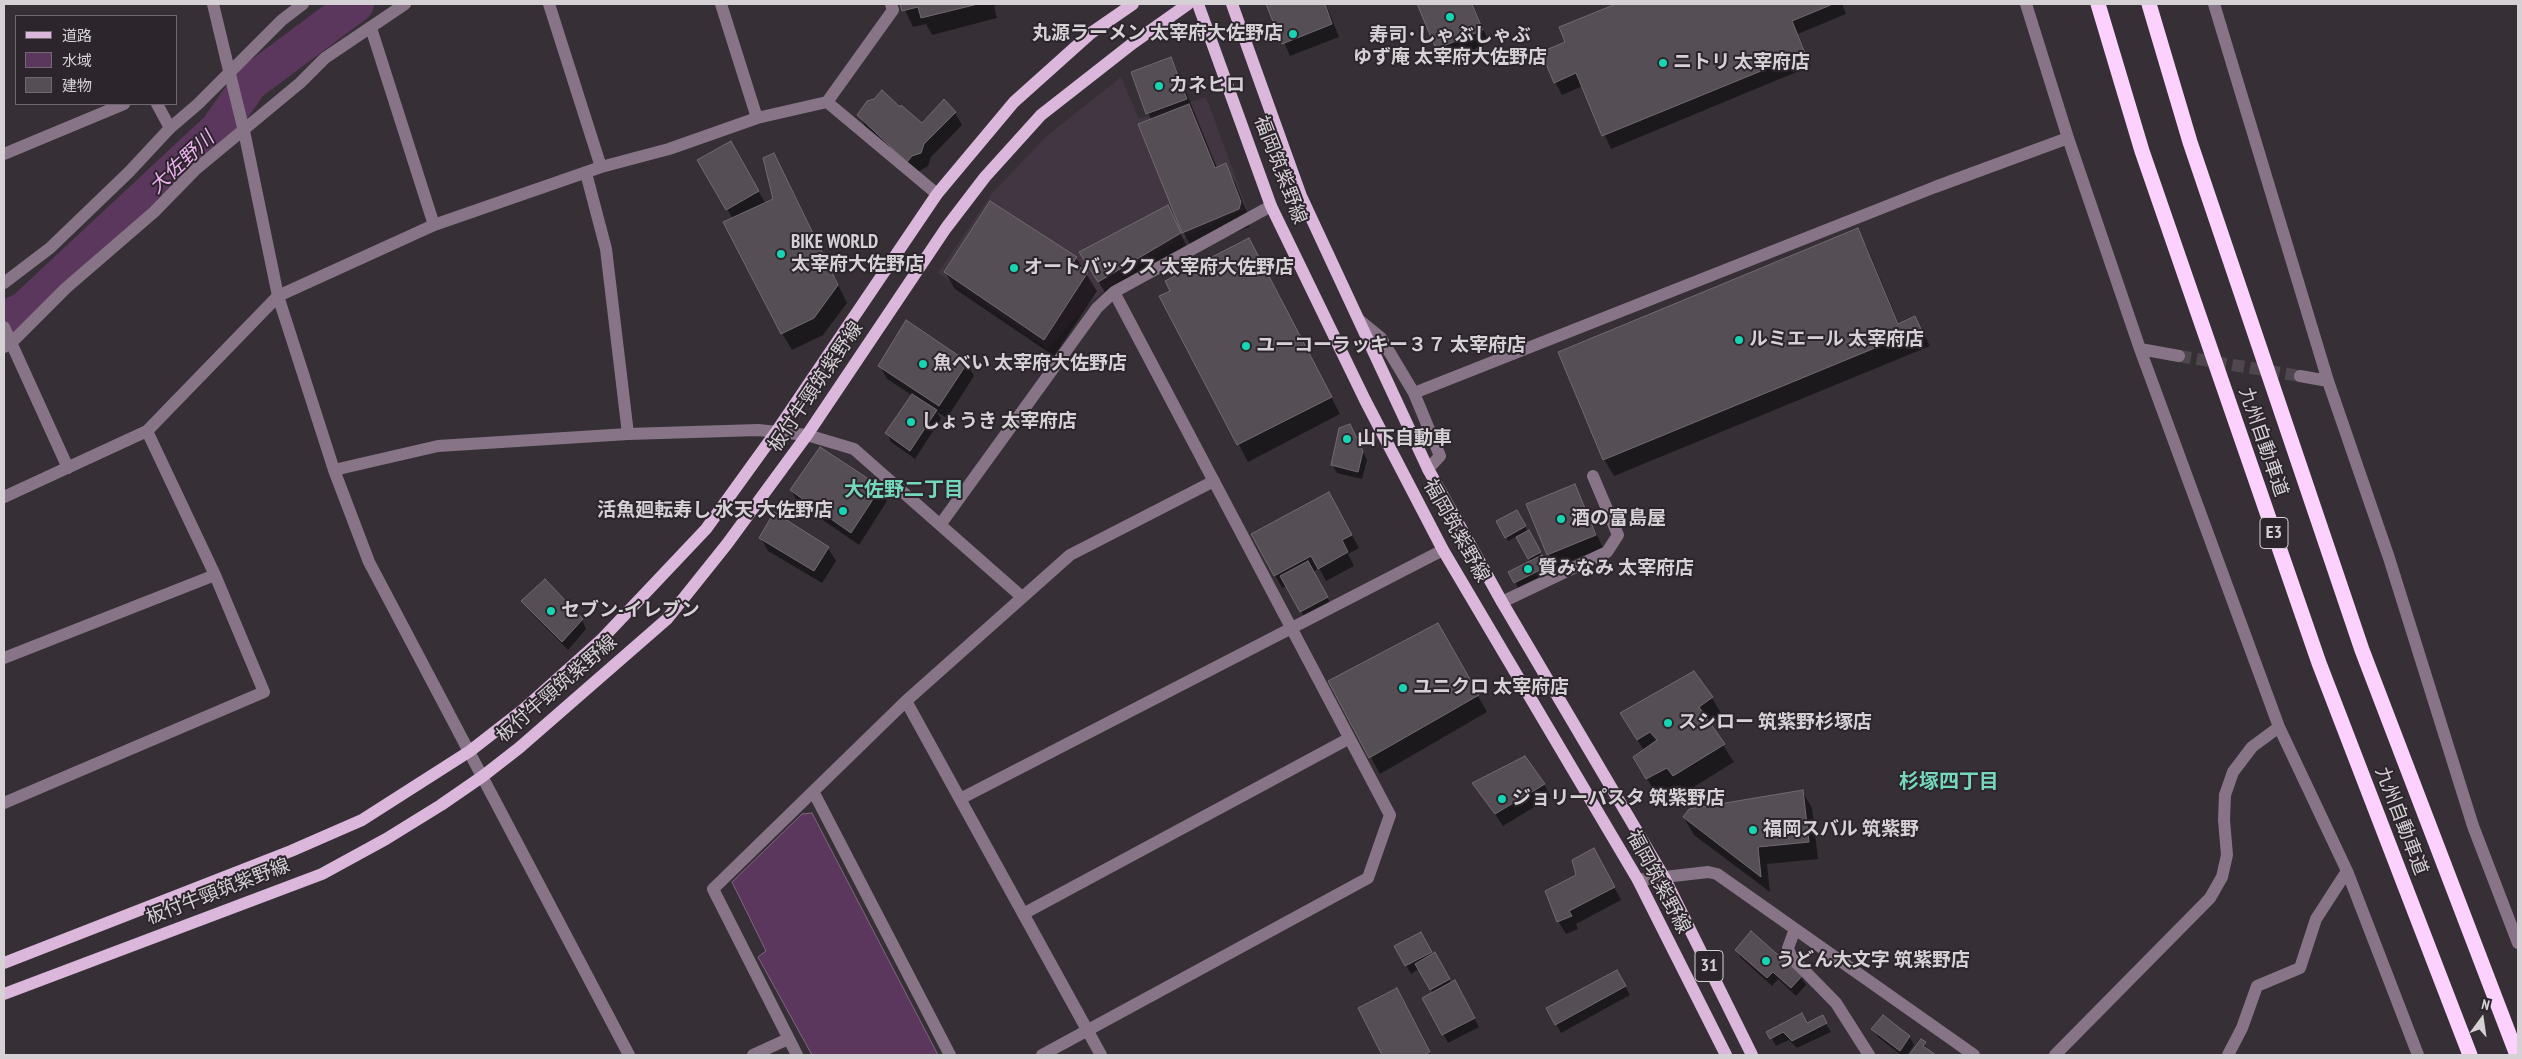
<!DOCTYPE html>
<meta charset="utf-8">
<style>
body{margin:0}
#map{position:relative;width:2522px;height:1059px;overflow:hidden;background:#363036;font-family:"PT Sans Narrow","Noto Sans JP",sans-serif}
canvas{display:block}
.frame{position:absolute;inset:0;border:5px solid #d5d1d5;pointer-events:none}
.legend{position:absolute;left:15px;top:15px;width:162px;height:90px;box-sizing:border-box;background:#2c262c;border:1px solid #706a70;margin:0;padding:6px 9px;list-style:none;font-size:15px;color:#d5d1d5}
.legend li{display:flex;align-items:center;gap:10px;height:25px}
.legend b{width:25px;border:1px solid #706a70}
.north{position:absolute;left:2457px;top:994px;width:50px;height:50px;-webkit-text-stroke:4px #2c262c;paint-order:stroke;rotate:14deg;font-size:14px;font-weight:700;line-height:20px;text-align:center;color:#d5d1d5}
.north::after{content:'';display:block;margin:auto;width:18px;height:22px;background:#d5d1d5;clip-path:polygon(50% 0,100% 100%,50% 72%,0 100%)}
</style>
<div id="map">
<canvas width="2522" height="1059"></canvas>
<div class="frame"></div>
<ul class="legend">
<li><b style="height:6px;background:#dbb7dc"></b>道路</li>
<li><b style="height:14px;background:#5c375d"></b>水域</li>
<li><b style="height:14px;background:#554e55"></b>建物</li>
</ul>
<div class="north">N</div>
</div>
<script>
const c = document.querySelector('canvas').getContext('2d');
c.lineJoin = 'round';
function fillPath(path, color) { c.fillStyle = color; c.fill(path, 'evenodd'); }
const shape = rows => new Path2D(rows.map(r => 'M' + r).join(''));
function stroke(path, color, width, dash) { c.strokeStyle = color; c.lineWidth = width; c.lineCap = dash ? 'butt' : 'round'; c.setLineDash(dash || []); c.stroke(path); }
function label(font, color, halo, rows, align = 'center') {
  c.font = font + ' "PT Sans Narrow","Noto Sans JP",sans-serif'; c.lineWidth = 4; c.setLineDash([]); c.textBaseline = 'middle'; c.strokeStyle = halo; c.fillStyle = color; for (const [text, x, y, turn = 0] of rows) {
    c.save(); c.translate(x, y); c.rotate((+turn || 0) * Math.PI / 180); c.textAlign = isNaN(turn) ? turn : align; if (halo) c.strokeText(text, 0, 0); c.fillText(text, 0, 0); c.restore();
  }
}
const built = shape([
 [1121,77,1139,119,1206,97,1247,208,1170,245,1121,278,1091,301,1048,348,938,273,993,192,1047,136]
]);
const water = shape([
 [812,813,938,1055,812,1055,758,957,766,951,732,882,802,814,812,813]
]);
const shadow = shape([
 [902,4,1003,4,994,6,997,18,932,35,926,24,913,27],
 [1268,4,1326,4,1339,37,1290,56],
 [1418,4,1473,4,1489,43,1444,62],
 [1619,4,1842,4,1846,14,1798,34,1811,66,1611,149,1583,86,1562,95,1555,82,1567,42,1561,28],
 [1171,59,1178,72,1217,168,1225,165,1235,182,1250,220,1249,227,1193,249,1183,232,1151,120,1132,73],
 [955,113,962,125,931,157,928,166,915,174,866,128,859,115,922,125],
 [730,143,766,204,774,200,783,172,847,303,823,335,792,350,782,333,733,219,699,160],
 [1168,207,1187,247,1106,294,1088,265],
 [1857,230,1867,247,1899,324,1915,318,1930,346,1614,476,1604,459],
 [1259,257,1340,414,1248,462,1161,297],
 [1076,258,1097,291,1054,356,955,289,945,272],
 [967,363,974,376,947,418,937,412,941,419,915,459,891,442,887,433,913,396,887,379,880,366],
 [1354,434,1367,460,1362,479,1337,473,1332,464],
 [1574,485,1603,548,1556,567,1548,554],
 [880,488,887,501,859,545,798,503,791,490],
 [1336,506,1359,548,1348,554,1354,566,1326,581,1319,568,1313,572,1332,606,1306,620,1287,586,1282,588,1275,575],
 [1517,512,1552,575,1520,591,1510,573,1531,562,1517,536,1508,541,1498,522],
 [761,538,828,548,836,561,822,583,768,551],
 [523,601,582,620,586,629,568,650,528,609],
 [1438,625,1487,712,1380,774,1330,682],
 [1712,698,1722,715,1709,724,1734,762,1684,793,1678,785,1657,795,1644,774,1644,751,1622,713],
 [1474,783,1544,784,1551,797,1503,826],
 [1802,791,1812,808,1818,859,1767,864,1770,892,1694,835,1684,818],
 [1601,862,1621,900,1576,924,1578,929,1566,934,1558,921],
 [1420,934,1452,984,1455,982,1479,1027,1448,1043,1424,998,1433,993,1419,969,1411,974,1396,947],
 [1736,950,1801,977,1806,985,1796,996,1778,979,1772,986,1741,958],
 [1617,972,1630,995,1561,1033,1548,1009],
 [1404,1002,1431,1055,1383,1055,1359,1009],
 [1822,1017,1831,1032,1797,1048,1789,1040,1776,1046,1768,1032,1807,1024],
 [1873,1029,1909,1036,1914,1045,1907,1055,1901,1055,1878,1037],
 [1921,1041,1930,1052,1934,1055,1910,1055]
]);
const river = shape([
 [4,319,24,310,218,129,250,83,356,4]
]);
const building = shape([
 [900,4,978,4,921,18,918,7,902,11,900,4],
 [1266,4,1325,4,1332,24,1282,44,1266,4],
 [1417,4,1472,4,1483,30,1436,49,1417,4],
 [1616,4,1833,4,1792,21,1805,53,1602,136,1576,73,1554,83,1541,52,1565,42,1559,27,1616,4],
 [1171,57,1187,99,1146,114,1131,72,1171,57],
 [882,90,900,107,901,105,922,123,944,99,956,112,924,144,921,153,912,156,907,162,857,115,867,101,874,99,882,90],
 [1189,104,1215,168,1226,163,1241,202,1239,209,1182,233,1138,124,1189,104],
 [731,141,759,191,726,210,697,160,731,141],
 [774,153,838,285,814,318,781,334,723,222,773,199,763,158,774,153],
 [990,201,1077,257,1073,263,1088,272,1044,340,944,272,990,201],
 [1168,205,1181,233,1098,282,1079,252,1168,205],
 [1858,228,1898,324,1915,316,1921,329,1603,460,1558,352,1858,228],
 [1249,238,1332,397,1237,445,1159,296,1170,291,1165,281,1249,238],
 [906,320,968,362,939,406,878,366,906,320],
 [912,394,937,410,910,451,885,433,912,394],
 [1350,424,1363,451,1358,472,1331,465,1339,428,1350,424],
 [820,447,881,487,851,533,790,490,820,447],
 [1575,484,1596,535,1547,555,1526,504,1575,484],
 [1329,492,1352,535,1342,540,1348,552,1318,569,1311,556,1274,576,1251,534,1329,492],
 [1517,510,1526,526,1505,538,1496,521,1517,510],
 [774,512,829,547,814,571,759,538,774,512],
 [1529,530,1541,552,1528,559,1516,537,1529,530],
 [1542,555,1548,566,1514,583,1508,572,1542,555],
 [1308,561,1328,597,1300,612,1280,576,1308,561],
 [545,579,583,619,562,642,521,601,545,579],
 [1438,623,1479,695,1369,758,1328,681,1438,623],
 [1694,671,1713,697,1699,707,1725,744,1673,776,1667,768,1646,779,1633,757,1657,740,1650,732,1637,740,1620,713,1694,671],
 [1525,756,1545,784,1495,814,1472,783,1525,756],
 [1803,790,1809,842,1758,847,1761,877,1683,817,1689,809,1803,790],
 [1594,848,1615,887,1569,911,1572,916,1557,922,1545,891,1576,875,1572,860,1594,848],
 [1751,931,1802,976,1791,988,1773,972,1767,978,1735,950,1751,931],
 [1421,932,1432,952,1405,966,1394,946,1421,932],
 [1435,952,1450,979,1430,990,1415,964,1435,952],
 [1617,970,1626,986,1555,1025,1546,1008,1617,970],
 [1455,980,1475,1018,1442,1035,1422,998,1455,980],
 [1397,988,1430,1052,1424,1055,1382,1055,1358,1008,1397,988],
 [1802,1013,1807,1023,1823,1015,1827,1023,1792,1041,1783,1032,1770,1039,1766,1032,1802,1013],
 [1883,1015,1910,1036,1900,1051,1871,1029,1883,1015],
 [1921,1039,1926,1042,1923,1046,1936,1055,1909,1055,1921,1039]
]);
const minorTunnel = shape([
 [2179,356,2300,376]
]);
const minor = shape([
 [213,4,226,58],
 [549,4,601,167],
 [721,4,757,118],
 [2026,4,2068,138,2140,349,2279,727,2347,871,2418,1055],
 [2214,4,2328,381,2389,558,2473,826,2518,943],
 [371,28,434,225],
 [827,102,937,194],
 [157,104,170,128],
 [244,131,278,296,334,470,369,562,629,1055],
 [4,154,124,104],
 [586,173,606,249,628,434],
 [4,283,50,248,129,172,170,128,198,104,282,20,303,4],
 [1359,320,1381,338,1414,393,1440,456,1428,469],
 [4,327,68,468],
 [4,347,11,343,66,288,154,212,195,170,300,83,325,58,405,4],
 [2140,349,2179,356],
 [2300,376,2328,381],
 [1414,393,1935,187,2068,138],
 [334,470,438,446,628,434,758,430,807,435,854,449,1022,597],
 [4,497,147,431,278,296,434,225,601,167,669,149,757,118,827,102,893,10,891,4],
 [940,525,1097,308,1114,292,1271,206],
 [1502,602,1607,552,1618,535,1593,476],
 [4,658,215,575],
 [906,701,1101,1055],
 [814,793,950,1055],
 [960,799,1443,550],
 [4,803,264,692,215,575,147,431],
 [1638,880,1708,872,1717,874,1974,1055],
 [1023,914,1348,739],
 [1795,929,1788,948,1791,957,1836,1003,1869,1055],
 [753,1055,788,1039],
 [797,1055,713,889,906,701,1070,555,1214,481],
 [1042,1055,1368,878,1390,815,1114,292],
 [2055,1055,2210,898,2222,877,2227,855,2224,820,2225,795,2233,772,2252,747,2279,727],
 [2228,1055,2242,1028,2257,986,2300,968,2316,919,2347,871]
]);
const major = shape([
 [1198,4,1271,206,1365,400,1443,550,1638,880,1726,1055],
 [1232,4,1301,196,1428,469,1502,602,1664,877,1752,1055],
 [4,963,291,851,362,820,470,751,524,709,601,640,706,529,776,432,937,194,1014,102,1091,33,1133,4],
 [4,994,322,874,386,839,441,805,483,776,519,748,667,619,727,544,807,435,946,228,985,177,1041,115,1133,43,1188,4]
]);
const highway = shape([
 [2098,4,2142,151,2319,663,2470,1055],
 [2149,4,2190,142,2362,650,2517,1055]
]);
const minorBridge = shape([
 [226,58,244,131]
]);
const markers = [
 [1450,17,5,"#16d5b3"],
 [1293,34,5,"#16d5b3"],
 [1663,63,5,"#16d5b3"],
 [1159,86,5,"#16d5b3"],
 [781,254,5,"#16d5b3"],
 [1014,268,5,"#16d5b3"],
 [1739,340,5,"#16d5b3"],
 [1246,346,5,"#16d5b3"],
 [923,364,5,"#16d5b3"],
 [911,422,5,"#16d5b3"],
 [1347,439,5,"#16d5b3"],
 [843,511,5,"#16d5b3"],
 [1561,519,5,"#16d5b3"],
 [1528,569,5,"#16d5b3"],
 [551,611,5,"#16d5b3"],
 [1403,688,5,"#16d5b3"],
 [1668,723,5,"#16d5b3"],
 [1502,799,5,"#16d5b3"],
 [1753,830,5,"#16d5b3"],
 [1766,961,5,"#16d5b3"]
];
const shields = [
 [2274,533,28],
 [1709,966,28]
];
const shieldNames = [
 ["E3",2274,533],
 ["31",1709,966]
];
const poiNames = [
 ["丸源ラーメン 太宰府大佐野店",1283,34,"right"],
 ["寿司･しゃぶしゃぶ",1450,36,"center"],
 ["ゆず庵 太宰府大佐野店",1450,58,"center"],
 ["ニトリ 太宰府店",1673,63],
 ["カネヒロ",1169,86],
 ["BIKE WORLD",791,243],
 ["太宰府大佐野店",791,265],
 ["オートバックス 太宰府大佐野店",1024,268],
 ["ルミエール 太宰府店",1749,340],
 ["ユーコーラッキー３７ 太宰府店",1256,346],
 ["魚べい 太宰府大佐野店",933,364],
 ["しょうき 太宰府店",921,422],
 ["山下自動車",1357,439],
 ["活魚廻転寿し 水天 大佐野店",833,511,"right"],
 ["酒の富島屋",1571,519],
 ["質みなみ 太宰府店",1538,569],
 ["セブン-イレブン",561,611],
 ["ユニクロ 太宰府店",1413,688],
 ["スシロー 筑紫野杉塚店",1678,723],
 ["ジョリーパスタ 筑紫野店",1512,799],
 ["福岡スバル 筑紫野",1763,830],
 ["うどん大文字 筑紫野店",1776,961]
];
const streetNames = [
 ["福岡筑紫野線",1280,170,69],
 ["板付牛頸筑紫野線",816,387,-56],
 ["九州自動車道",2263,442,71],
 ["福岡筑紫野線",1456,531,61],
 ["板付牛頸筑紫野線",557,689,-41],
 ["九州自動車道",2401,821,69],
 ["福岡筑紫野線",1658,882,62],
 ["板付牛頸筑紫野線",218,892,-21]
];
const waterNames = [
 ["大佐野川",182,163,-43]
];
const neighbourhoodNames = [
 ["大佐野二丁目",904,490],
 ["杉塚四丁目",1949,782]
];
fillPath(built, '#413641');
fillPath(water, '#5c375d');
stroke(water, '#806581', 1);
fillPath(shadow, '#0007');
stroke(river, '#5c375d', 36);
fillPath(building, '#554e55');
stroke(building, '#716a71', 1);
stroke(minorTunnel, '#4e484e', 12, [12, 6]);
stroke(minor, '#877587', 12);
stroke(major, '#dbb7dc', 12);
stroke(highway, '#fdd1fe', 15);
stroke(minorBridge, '#877587', 12);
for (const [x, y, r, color] of markers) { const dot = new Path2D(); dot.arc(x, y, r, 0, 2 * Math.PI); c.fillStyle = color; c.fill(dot); stroke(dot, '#2c262c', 2); }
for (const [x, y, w] of shields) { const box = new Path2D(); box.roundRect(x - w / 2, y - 15.5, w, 31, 4); c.fillStyle = '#2c262c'; c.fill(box); stroke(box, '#d5d1d5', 1); }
label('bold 18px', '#d5d1d5', null, shieldNames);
label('bold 19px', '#d5d1d5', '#2c262c', poiNames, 'left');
label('19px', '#d5d1d5', '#2c262c', streetNames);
label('italic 20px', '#edb1f0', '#2c262c', waterNames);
label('bold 20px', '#75d7be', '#2c262c', neighbourhoodNames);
</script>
